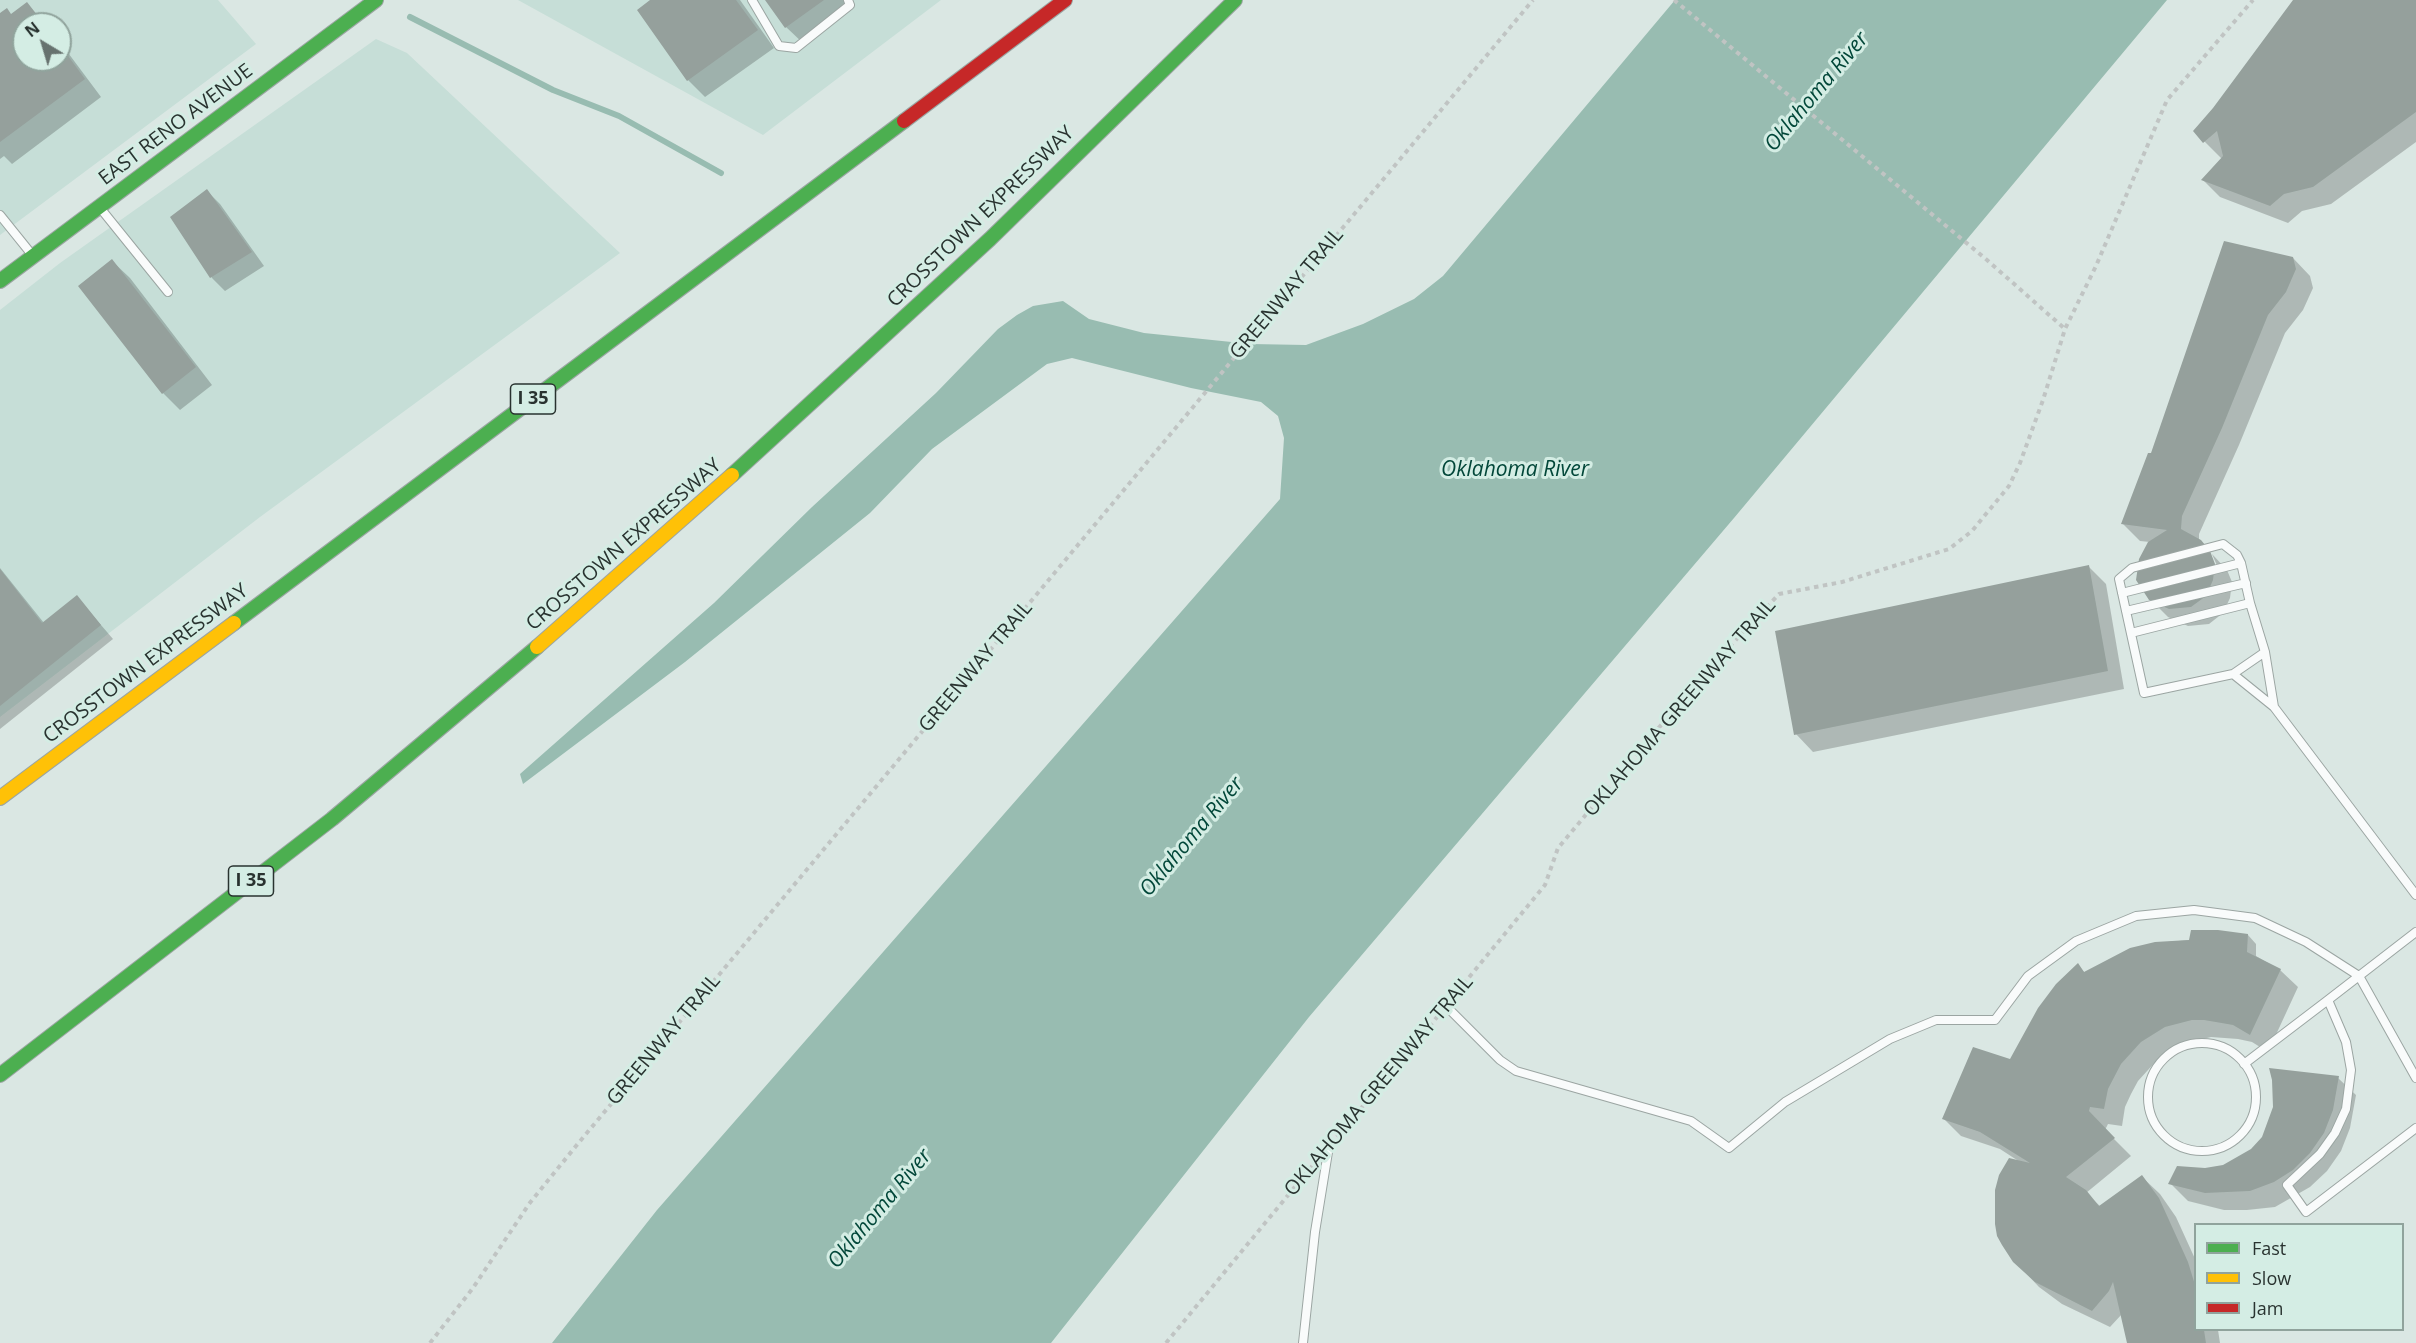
<!DOCTYPE html>
<style>
body{margin:0}
#map{position:relative;width:2416px;height:1343px;overflow:hidden;background:#dae7e3;font-family:"Open Sans",sans-serif}
canvas{display:block}
.legend{position:absolute;left:2194px;top:1223px;width:210px;height:108px;box-sizing:border-box;background:#d4ede4;border:2px solid #90a39c;margin:0;padding:8px 10px;list-style:none;font-size:18px;color:#293330}
.legend li{display:flex;align-items:center;gap:12px;height:30px}
.legend b{width:30px;border:2px solid #90a39c}
.north{position:absolute;left:12px;top:12px;width:60px;height:60px;box-sizing:border-box;background:#d4ede4;border:2px solid #90a39c;border-radius:50%;rotate:322deg;font-size:16px;font-weight:700;line-height:24px;text-align:center;color:#293330}
.north::after{content:'';display:block;margin:auto;width:21px;height:27px;background:#67726f;clip-path:polygon(50% 0,100% 100%,50% 72%,0 100%)}
</style>
<div id="map">
<canvas width="2416" height="1343"></canvas>
<ul class="legend">
<li><b style="height:8px;background:#4caf50"></b>Fast</li>
<li><b style="height:8px;background:#ffc107"></b>Slow</li>
<li><b style="height:8px;background:#c62828"></b>Jam</li>
</ul>
<div class="north">N</div>
</div>
<script>
const c = document.querySelector('canvas').getContext('2d');
c.lineJoin = 'round';
function fillPath(path, color) { c.fillStyle = color; c.fill(path, 'evenodd'); }
const shape = rows => new Path2D(rows.map(r => 'M' + r).join(''));
function stroke(path, color, width, dash) { c.strokeStyle = color; c.lineWidth = width; c.lineCap = dash ? 'butt' : 'round'; c.setLineDash(dash || []); c.stroke(path); }
function label(font, color, halo, rows, align = 'center') {
  c.font = font + ' "Open Sans",sans-serif'; c.lineWidth = 6; c.setLineDash([]); c.textBaseline = 'middle'; c.strokeStyle = halo; c.fillStyle = color; for (const [text, x, y, turn = 0] of rows) {
    c.save(); c.translate(x, y); c.rotate((+turn || 0) * Math.PI / 180); c.textAlign = isNaN(turn) ? turn : align; if (halo) c.strokeText(text, 0, 0); c.fillText(text, 0, 0); c.restore();
  }
}
const built = shape([
 [0,0,218,0,256,44,0,235],
 [24,24,60,24,60,60,24,60],
 [518,0,941,0,763,135],
 [376,39,407,53,620,253,260,517,0,717,0,310,60,263]
]);
const water = shape([
 [1675,0,2167,0,1734,518,1309,1017,1051,1343,552,1343,657,1210,1280,499,1284,438,1278,416,1261,402,1191,388,1072,358,1047,364,932,449,870,513,685,662,523,784,520,774,714,603,812,507,936,393,998,329,1017,315,1033,306,1063,301,1089,319,1144,333,1251,344,1306,345,1363,324,1414,299,1443,276]
]);
const shadow = shape([
 [653,0,740,0,774,48,705,97,688,80],
 [767,0,844,0,851,10,804,44,786,27],
 [2295,0,2416,0,2416,142,2331,204,2302,211,2288,223,2220,197,2203,180,2222,159,2204,141,2215,109],
 [27,4,46,24,24,24,24,60,60,60,60,42,101,97,12,164,4,156,0,159,0,15,12,15],
 [207,191,220,204,264,266,225,291,212,278,172,217],
 [2293,258,2310,276,2313,288,2303,310,2285,333,2239,445,2199,534,2199,541,2211,552,2209,552,2216,571,2219,570,2212,554,2227,570,2232,582,2230,598,2223,613,2209,624,2188,626,2168,617,2150,599,2150,542,2140,541,2123,524,2152,455],
 [112,261,130,278,212,385,180,410,163,393],
 [2089,567,2106,584,2124,689,1813,752,1796,734],
 [0,568,44,623,77,597,113,639,0,729],
 [2248,935,2256,944,2256,956,2280,970,2298,987,2268,1052,2252,1042,2238,1039,2211,1037,2183,1044,2158,1059,2138,1081,2131,1094,2125,1107,2122,1126,2108,1124,2105,1130,2131,1156,2086,1193,2101,1207,2142,1177,2160,1194,2176,1217,2196,1261,2196,1330,2218,1330,2220,1343,2129,1343,2122,1314,2110,1327,2062,1304,2039,1287,2021,1268,2020,1162,2000,1149,1961,1136,1943,1118,2010,1061,2078,965,2085,973,2155,943],
 [2338,1078,2356,1095,2350,1128,2341,1151,2327,1171,2310,1187,2275,1207,2247,1210,2224,1210,2188,1201,2170,1183,2205,1170,2223,1167,2252,1150]
]);
const stream = shape([
 [410,17,553,90,619,116,721,173]
]);
const building = shape([
 [650,0,736,0,758,30,687,81,637,10],
 [765,0,824,0,785,28],
 [2293,0,2416,0,2416,112,2313,187,2284,194,2270,206,2201,180,2223,156,2217,131,2203,143,2193,131,2213,108],
 [27,2,44,24,24,24,24,60,60,60,60,45,85,79,0,142,0,13,7,8,11,14],
 [207,189,252,252,210,278,170,217],
 [2224,241,2293,257,2296,269,2286,292,2268,315,2222,428,2182,516,2181,529,2201,540,2210,551,2215,564,2213,580,2206,596,2191,607,2169,609,2149,600,2136,580,2139,559,2148,542,2167,530,2121,524,2148,453,2151,453],
 [112,259,196,367,162,394,78,286],
 [2089,565,2108,671,1794,735,1775,631],
 [0,569,42,623,77,595,101,625,0,706],
 [2191,930,2218,930,2248,934,2247,952,2281,969,2250,1035,2233,1025,2204,1020,2192,1020,2165,1027,2141,1042,2121,1064,2108,1089,2104,1109,2090,1107,2089,1111,2115,1138,2066,1177,2086,1190,2099,1206,2142,1175,2159,1198,2188,1262,2196,1288,2196,1330,2204,1330,2206,1343,2127,1343,2113,1282,2109,1291,2092,1311,2035,1282,2013,1262,2002,1245,1997,1236,1995,1224,1995,1190,1999,1175,2009,1158,2030,1163,1980,1132,1942,1119,1973,1047,2010,1059,2038,1008,2056,984,2078,963,2084,972,2130,948,2155,942,2189,940],
 [2269,1068,2339,1076,2333,1110,2324,1133,2310,1153,2293,1170,2274,1182,2250,1191,2205,1193,2168,1184,2177,1166,2205,1168,2223,1165,2251,1149,2262,1137,2273,1107,2272,1080]
]);
const path = shape([
 [1674,0,1987,260,2065,329],
 [1452,998,1545,885,1558,848,1703,675,1779,594,1842,582,1949,549,1972,531,2009,486,2020,463,2043,400,2065,329,2096,266,2167,100,2253,0],
 [1337,1137,1438,1016],
 [430,1343,473,1288,529,1204,576,1146,1533,0],
 [1166,1343,1313,1165]
]);
const lane = shape([
 [752,0,779,46,796,48,850,5,848,0],
 [101,209,168,292],
 [0,215,33,256],
 [2122,593,2241,563],
 [2126,611,2246,583],
 [2131,633,2250,603,2265,652,2233,674,2144,693,2119,579,2132,568,2223,544,2237,555,2241,563,2250,603],
 [2233,674,2274,707,2265,652],
 [2274,707,2416,895],
 [2328,1000,2416,932],
 [1446,1006,1500,1060,1516,1071,1691,1121,1729,1148,1785,1102,1890,1039,1936,1020,1995,1020,2028,976,2076,941,2136,916,2194,910,2255,918,2306,942,2359,976,2416,1078],
 '2148 1097a54 54 0 1 1 108 0a54 54 0 1 1-108 0Z',
 [2244,1064,2328,1000,2346,1042,2351,1070,2346,1109,2335,1133,2320,1154,2287,1185,2306,1212,2416,1128],
 [1303,1343,1315,1232,1329,1146]
]);
const fast = shape([
 [0,281,376,0],
 [732,475,990,239,1235,0],
 [234,623,904,121],
 [0,1075,332,819,537,647]
]);
const slow = shape([
 [537,647,732,475],
 [0,798,234,623]
]);
const jam = shape([
 [904,121,1065,0]
]);
const shields = [
 [533,399,45],
 [251,881,45]
];
const shieldNames = [
 ["I 35",533,399],
 ["I 35",251,881]
];
const streetNames = [
 ["EAST RENO AVENUE",176,125,-37],
 ["CROSSTOWN EXPRESSWAY",981,217,-44],
 ["GREENWAY TRAIL",1287,294,-50],
 ["CROSSTOWN EXPRESSWAY",624,545,-41],
 ["CROSSTOWN EXPRESSWAY",146,664,-37],
 ["GREENWAY TRAIL",976,667,-50],
 ["OKLAHOMA GREENWAY TRAIL",1680,708,-49],
 ["GREENWAY TRAIL",664,1040,-50],
 ["OKLAHOMA GREENWAY TRAIL",1379,1086,-50]
];
const waterNames = [
 ["Oklahoma River",1817,92,-50],
 ["Oklahoma River",1515,470],
 ["Oklahoma River",1192,837,-50],
 ["Oklahoma River",880,1209,-50]
];
fillPath(built, '#c6ded7');
fillPath(water, '#98bcb1');
fillPath(shadow, '#0003');
stroke(stream, '#98bcb1', 6);
fillPath(building, '#95a09c');
stroke(lane, '#9ba5a2', 10);
stroke(fast, '#9ba5a2', 16);
stroke(slow, '#9ba5a2', 16);
stroke(jam, '#9ba5a2', 16);
stroke(path, '#c0c4c3', 4, [4.5, 4.5]);
stroke(lane, '#f9fbfb', 8);
stroke(fast, '#4caf50', 14);
stroke(slow, '#ffc107', 14);
stroke(jam, '#c62828', 14);
for (const [x, y, w] of shields) { const box = new Path2D(); box.roundRect(x - w / 2, y - 15, w, 30, 4.5); c.fillStyle = '#d4ede4'; c.fill(box); stroke(box, '#293330', 1.5); }
label('bold 18px', '#293330', null, shieldNames);
label('20px', '#293330', '#d4ede4', streetNames);
label('italic 21px', '#024739', '#d4ede4', waterNames);
</script>
